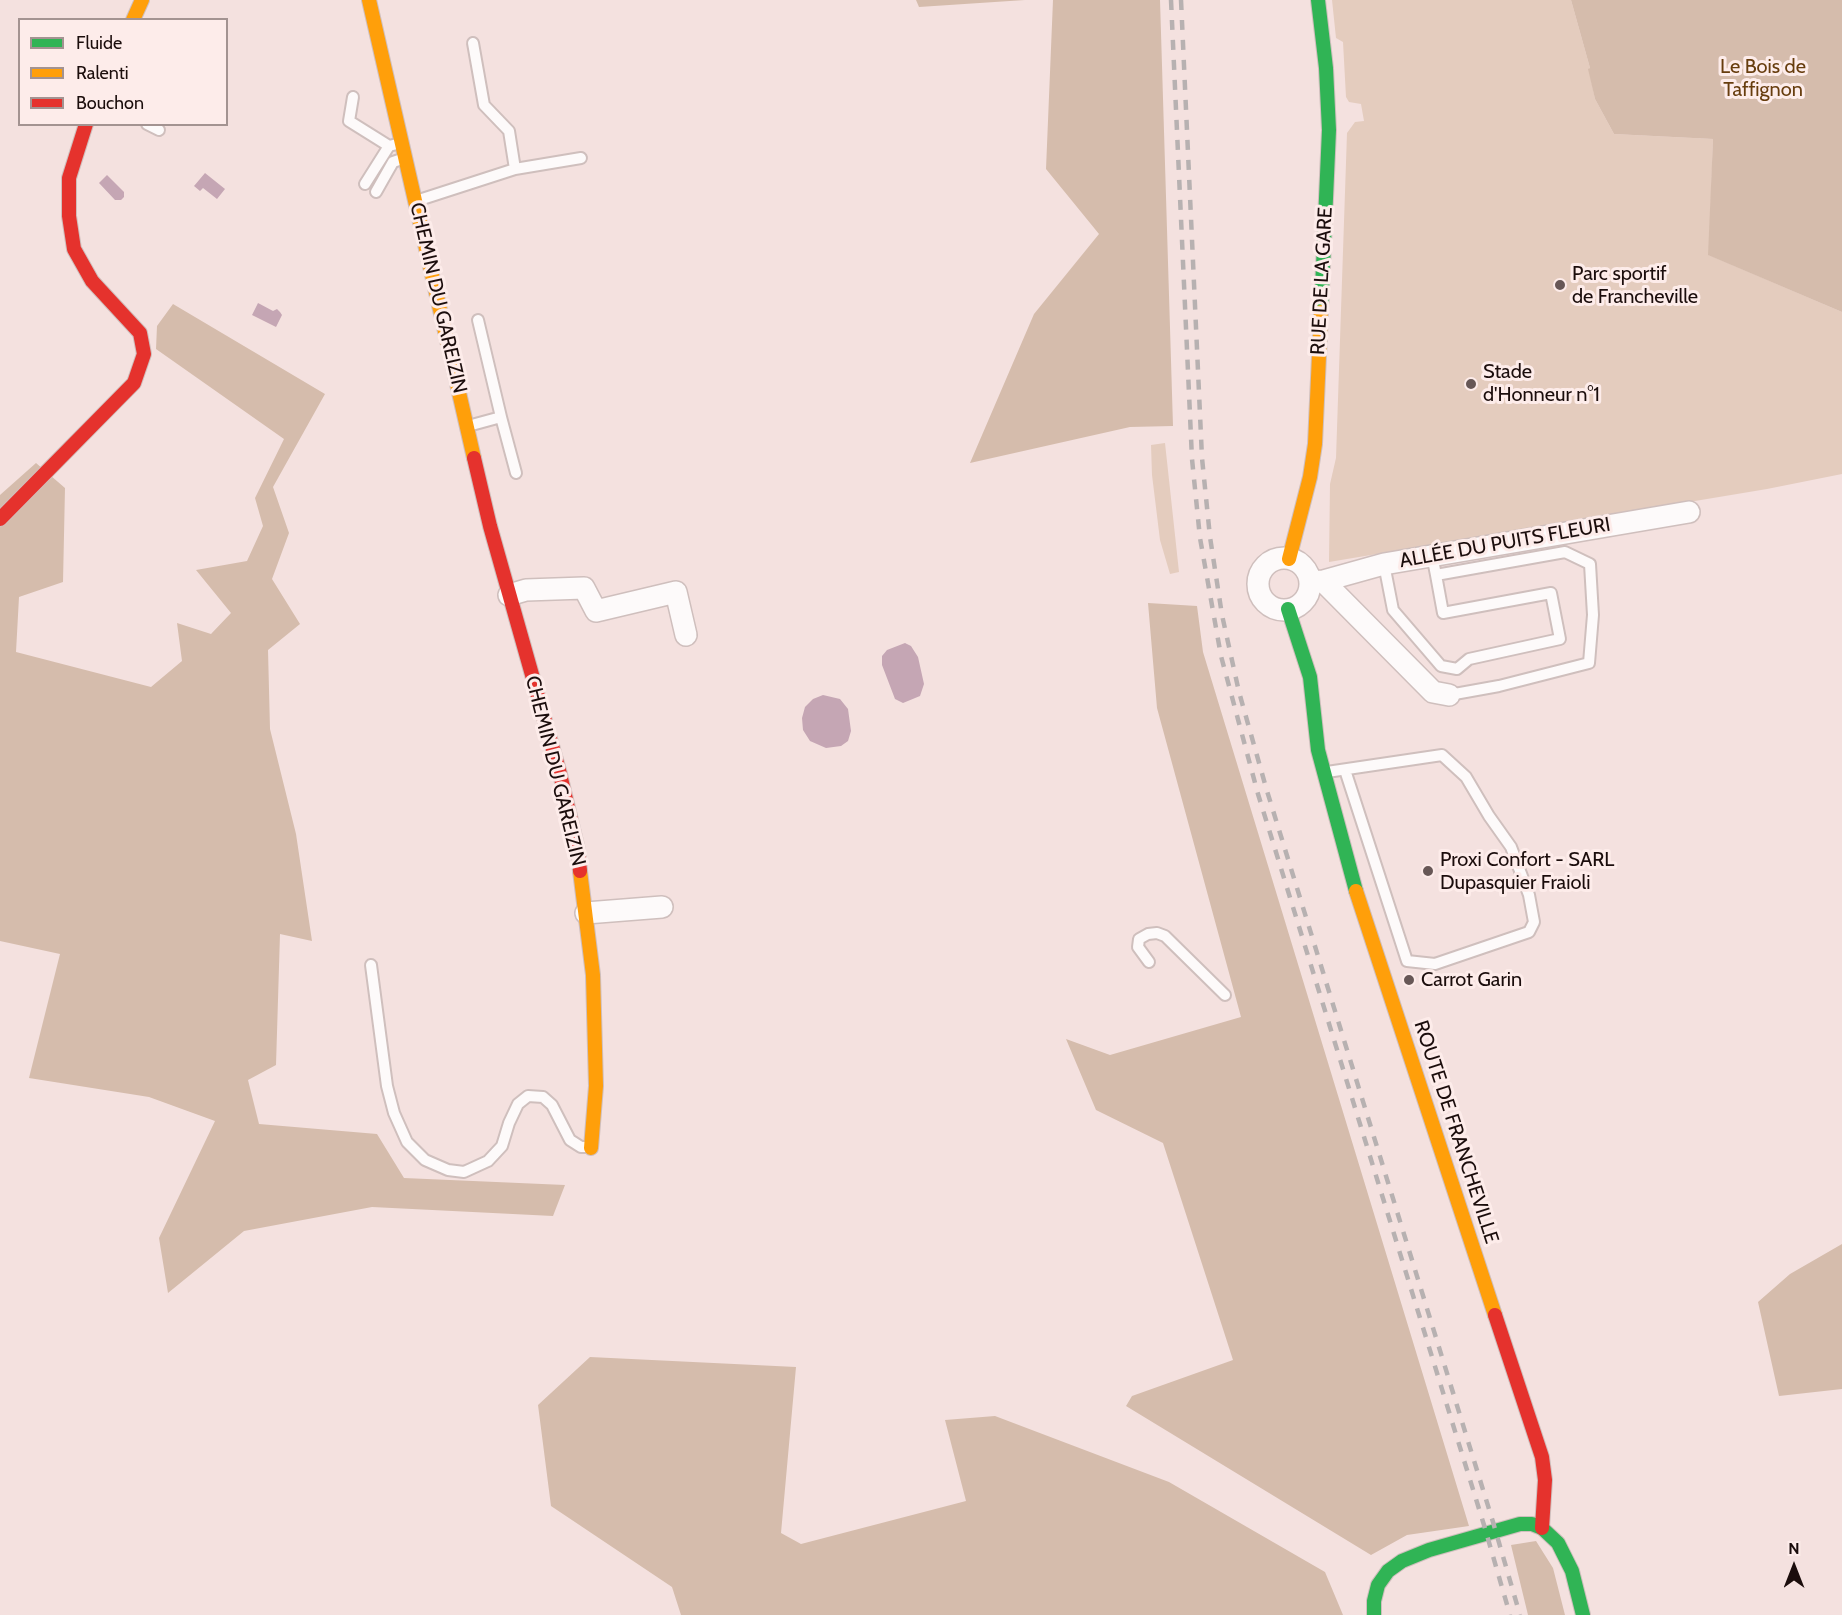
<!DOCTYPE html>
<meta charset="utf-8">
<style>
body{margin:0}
#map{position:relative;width:1842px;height:1615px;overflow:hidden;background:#f4e1df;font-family:Cabin,sans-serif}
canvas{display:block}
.legend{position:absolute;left:18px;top:18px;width:210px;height:108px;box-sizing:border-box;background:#fdecea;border:2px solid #a39391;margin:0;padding:8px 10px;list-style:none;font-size:18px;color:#1b0d0c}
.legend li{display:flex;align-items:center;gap:12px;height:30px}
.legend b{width:30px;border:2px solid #a39391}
.north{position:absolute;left:1764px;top:1537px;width:60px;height:60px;-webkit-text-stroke:4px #fdecea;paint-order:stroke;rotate:0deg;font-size:16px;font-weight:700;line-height:24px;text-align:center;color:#1b0d0c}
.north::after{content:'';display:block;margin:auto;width:21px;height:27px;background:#1b0d0c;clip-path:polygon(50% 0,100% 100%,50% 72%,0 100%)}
</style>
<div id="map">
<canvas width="1842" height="1615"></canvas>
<ul class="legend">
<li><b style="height:8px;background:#30b455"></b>Fluide</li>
<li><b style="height:8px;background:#ff9f0a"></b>Ralenti</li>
<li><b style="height:8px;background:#e5322d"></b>Bouchon</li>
</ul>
<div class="north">N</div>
</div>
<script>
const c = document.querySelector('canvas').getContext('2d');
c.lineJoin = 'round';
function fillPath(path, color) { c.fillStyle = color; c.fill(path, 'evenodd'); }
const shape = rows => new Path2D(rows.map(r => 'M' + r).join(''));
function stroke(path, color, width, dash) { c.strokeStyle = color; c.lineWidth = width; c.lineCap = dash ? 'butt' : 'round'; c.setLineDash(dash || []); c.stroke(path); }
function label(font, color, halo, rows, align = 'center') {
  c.font = font + ' Cabin,sans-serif'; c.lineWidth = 6; c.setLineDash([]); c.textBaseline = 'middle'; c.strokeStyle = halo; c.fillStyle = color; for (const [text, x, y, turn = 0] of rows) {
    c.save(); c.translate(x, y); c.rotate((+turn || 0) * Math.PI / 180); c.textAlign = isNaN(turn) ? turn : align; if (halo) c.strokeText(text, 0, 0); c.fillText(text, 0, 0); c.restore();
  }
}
const green = shape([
 [1332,0,1571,0,1590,68,1589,69,1595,99,1614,134,1713,139,1709,255,1842,312,1842,474,1767,489,1329,562,1330,484,1336,458,1347,133,1355,122,1364,121,1361,104,1349,102,1346,97,1343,42,1336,38],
 [1165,443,1179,572,1170,574,1160,540,1152,475,1151,445]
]);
const forest = shape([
 [916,0,1025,0,919,7],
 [1053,0,1160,0,1173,426,1130,427,970,463,1034,314,1099,234,1046,169],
 [1571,0,1842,0,1842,312,1708,255,1713,139,1614,134,1595,99,1588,69,1590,68],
 [173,304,325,394,273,487,289,533,272,579,300,624,268,650,270,729,296,834,312,941,280,934,276,1065,248,1080,259,1124,377,1134,404,1178,565,1185,553,1216,372,1207,244,1231,168,1293,159,1238,215,1121,149,1097,29,1078,60,954,0,941,0,495,36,463,65,488,63,582,19,597,16,652,151,687,182,661,177,623,211,634,231,613,196,570,247,561,263,526,255,498,284,439,156,349,157,326],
 [1148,603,1197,606,1203,652,1469,1526,1407,1535,1371,1555,1126,1406,1132,1396,1233,1360,1163,1143,1096,1110,1066,1039,1110,1055,1241,1017,1157,708],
 [1842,1244,1842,1389,1779,1396,1758,1302,1790,1274],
 [590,1357,796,1367,781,1533,801,1544,966,1501,945,1420,995,1416,1169,1482,1325,1572,1343,1615,681,1615,672,1587,551,1506,538,1405],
 [1536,1541,1553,1568,1565,1615,1528,1615,1511,1545]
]);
const water = shape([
 [205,173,225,189,217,199,203,188,200,191,194,186],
 [107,175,124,192,124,197,121,200,115,200,99,183],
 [258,303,273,311,277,309,280,312,282,315,276,327,252,315],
 [905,643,911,646,918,657,924,684,920,696,903,703,895,699,882,665,882,656,887,650],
 [823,695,840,699,848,709,851,731,848,741,841,746,826,748,810,741,803,730,802,718,805,707,813,699]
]);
const lane = shape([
 [473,43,484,105,509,131,515,169],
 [353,97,349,121,389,146,401,143],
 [147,124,159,130],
 [365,184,389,146],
 [376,192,393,162,402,159],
 [416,201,515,169,581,158],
 [501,417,516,473],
 [468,426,501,417,478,320],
 [1432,555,1436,575,1565,552,1590,564,1593,615,1589,663,1499,686,1449,695],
 [1384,564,1393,610,1441,666,1457,669,1469,659,1560,639,1551,593,1443,613,1436,575],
 [1327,772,1442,755,1466,777,1489,816,1511,847,1529,895,1534,922,1529,932,1435,964,1407,961,1345,770],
 [1149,962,1138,947,1139,939,1148,934,1157,933,1165,936,1225,995],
 [371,965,387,1086,394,1113,407,1142,425,1160,448,1170,464,1172,488,1161,502,1146,509,1123,518,1104,528,1096,543,1097,552,1105,570,1140,581,1147,590,1147]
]);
const street = shape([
 '1258 584a26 26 0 1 1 52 0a26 26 0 1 1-52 0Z',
 [1323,581,1433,692,1449,695],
 [1310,582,1323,581,1384,564,1689,512],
 [509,595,526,590,584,588,596,611,676,592,686,635],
 [586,913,662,907]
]);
const fast = shape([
 [1318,0,1326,68,1329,130,1321,312],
 [1288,609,1310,677,1318,750,1356,891],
 [1374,1615,1374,1601,1378,1585,1388,1571,1402,1561,1429,1550,1520,1524,1532,1524,1542,1528,1558,1543,1572,1571,1583,1615]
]);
const slow = shape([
 [369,0,474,458],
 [133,20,142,0],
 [1289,559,1310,477,1315,444,1321,312],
 [580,871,593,975,596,1086,591,1148],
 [1356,891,1495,1315]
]);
const jam = shape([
 [474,458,490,526,560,774,578,850,580,871],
 [0,519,134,383,144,354,140,333,92,281,74,249,69,216,69,178,86,124],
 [1495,1315,1542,1457,1545,1480,1542,1528]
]);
const rail = shape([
 [1171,0,1192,459,1200,538,1221,656,1258,794,1484,1525,1510,1615],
 [1181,0,1202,458,1210,537,1222,615,1239,692,1267,791,1493,1522,1520,1615]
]);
const markers = [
 [1560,285,6,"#675756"],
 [1471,384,6,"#675756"],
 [1428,871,6,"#675756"],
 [1409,980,6,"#675756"]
];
const parkNames = [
 ["Le Bois de",1763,67],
 ["Taffignon",1763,90]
];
const poiNames = [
 ["Parc sportif",1572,274],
 ["de Francheville",1572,297],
 ["Stade",1483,372],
 ["d'Honneur n°1",1483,395],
 ["Proxi Confort - SARL",1440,860],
 ["Dupasquier Fraioli",1440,883],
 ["Carrot Garin",1421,980]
];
const streetNames = [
 ["RUE DE LA GARE",1322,281,-87],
 ["CHEMIN DU GAREIZIN",438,298,77],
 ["ALLÉE DU PUITS FLEURI",1505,543,-10],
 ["CHEMIN DU GAREIZIN",555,771,76],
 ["ROUTE DE FRANCHEVILLE",1456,1132,72]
];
fillPath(green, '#e4ccbe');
fillPath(forest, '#d5bcac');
fillPath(water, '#c5a6b4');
stroke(lane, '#cfbfbd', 14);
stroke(street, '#cfbfbd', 24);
stroke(fast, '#cfbfbd', 16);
stroke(slow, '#cfbfbd', 16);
stroke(jam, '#cfbfbd', 16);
stroke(lane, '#fdfafa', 10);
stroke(street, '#fdfafa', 21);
stroke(fast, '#30b455', 14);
stroke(slow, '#ff9f0a', 14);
stroke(jam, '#e5322d', 14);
stroke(rail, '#b7b1b1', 4.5, [10, 10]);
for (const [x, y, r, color] of markers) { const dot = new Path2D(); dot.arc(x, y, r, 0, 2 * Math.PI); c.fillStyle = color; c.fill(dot); stroke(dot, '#fdecea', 2); }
label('20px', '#673d0e', '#fdecea', parkNames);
label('20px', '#1b0d0c', '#fdecea', poiNames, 'left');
label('20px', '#1b0d0c', '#fdecea', streetNames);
</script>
